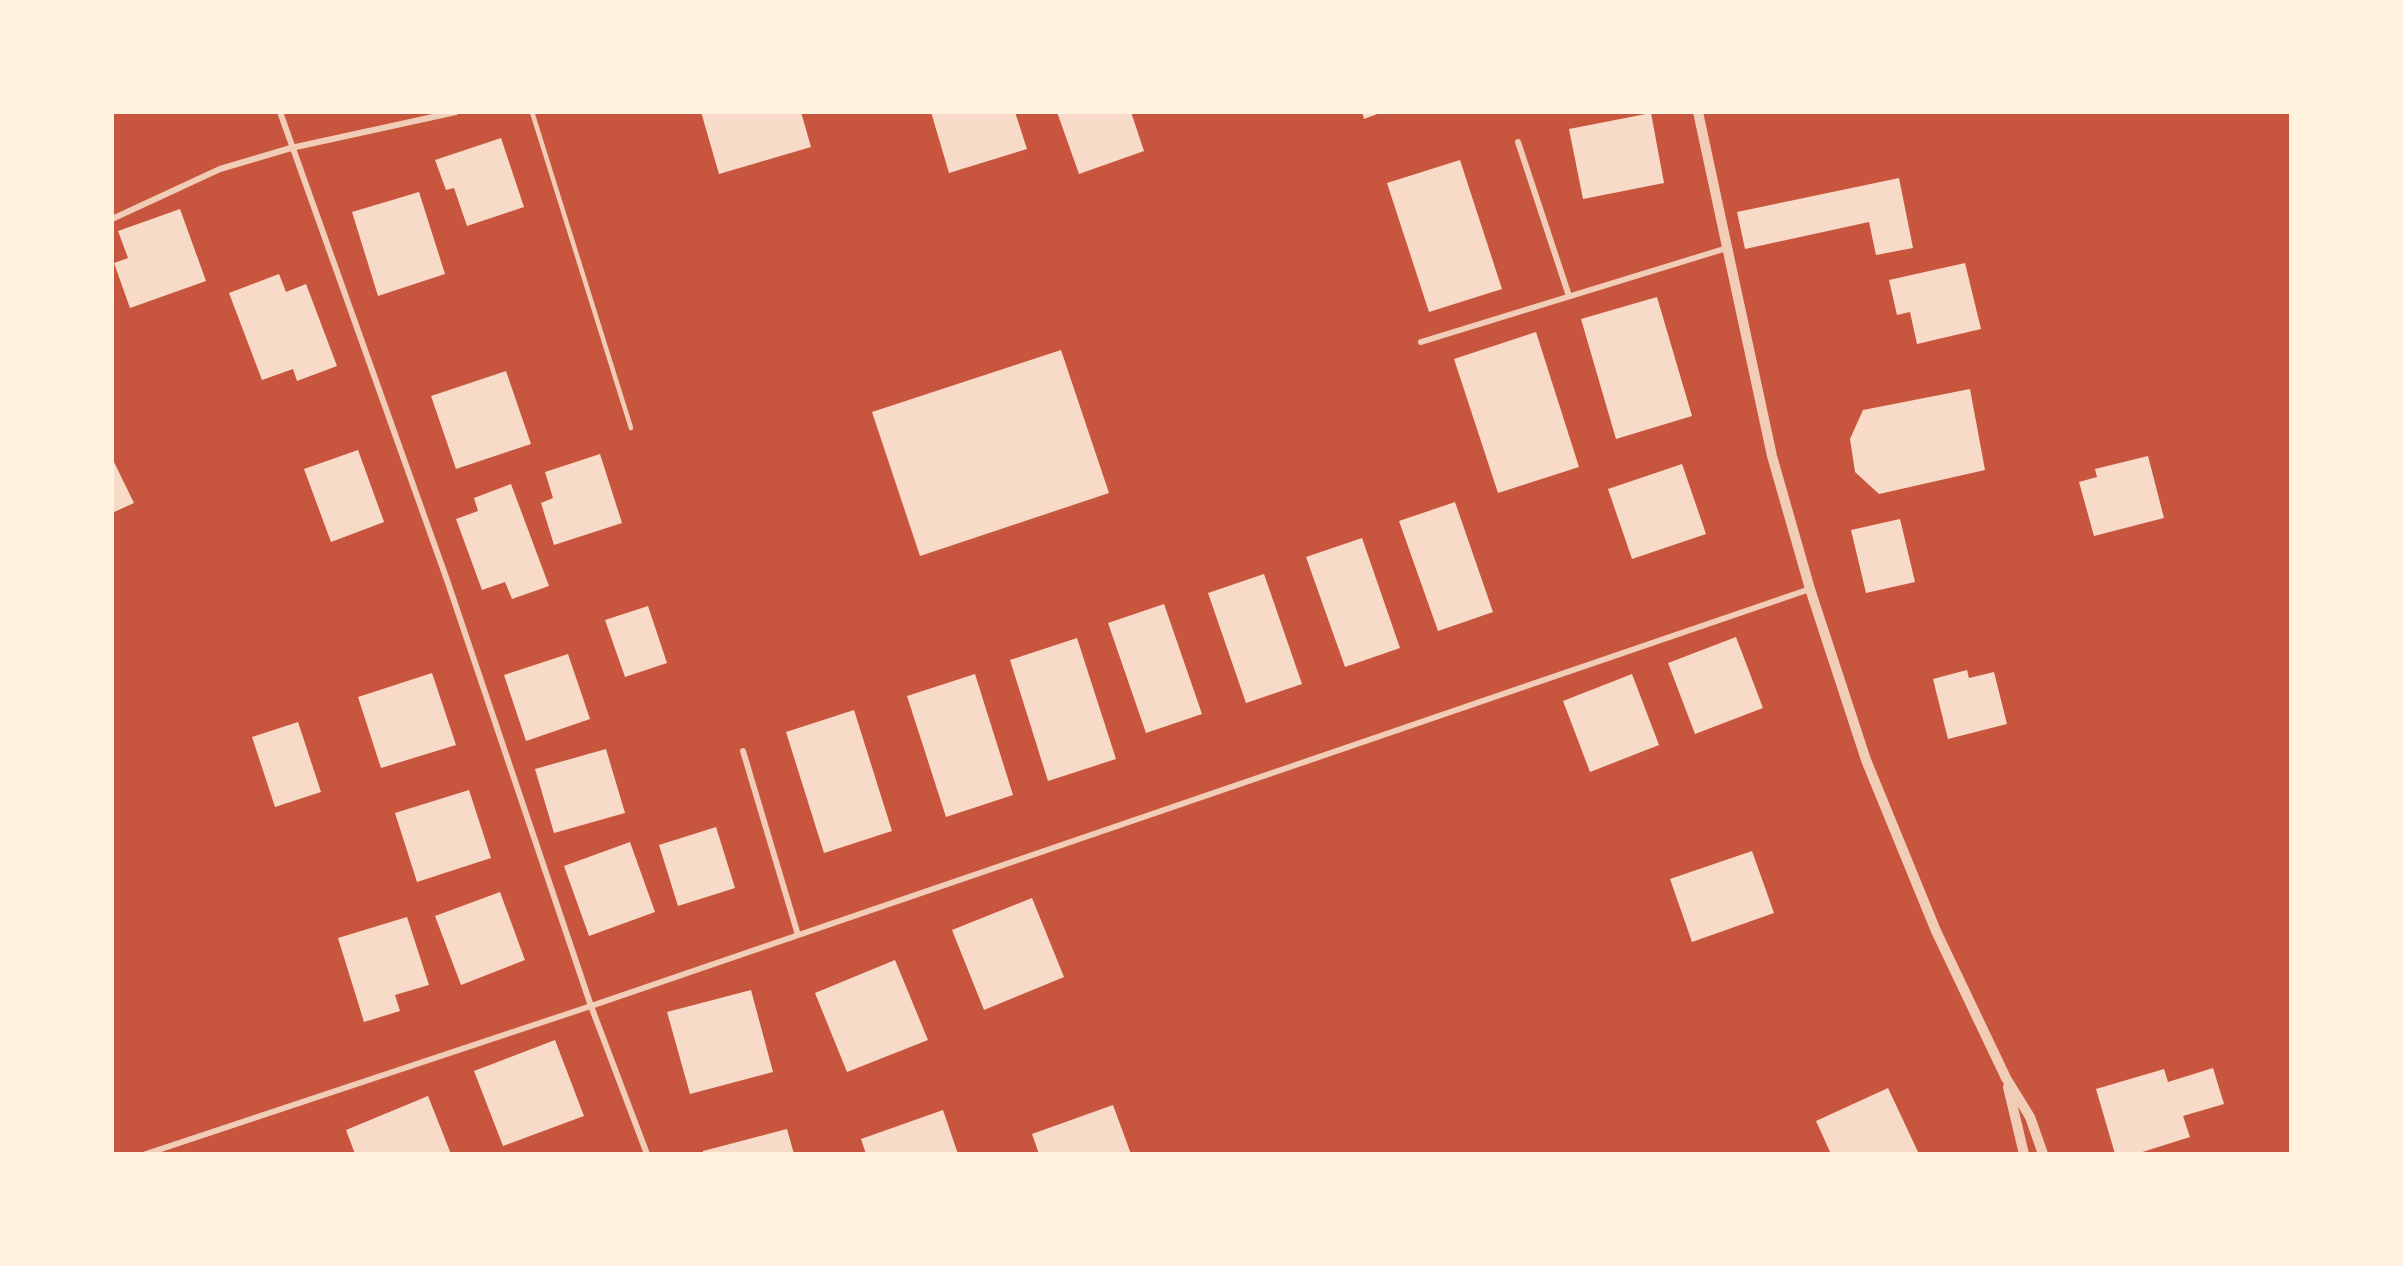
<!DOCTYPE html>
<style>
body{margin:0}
#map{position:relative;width:2403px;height:1266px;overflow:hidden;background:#c8553d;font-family:"Space Grotesk",sans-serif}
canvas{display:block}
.frame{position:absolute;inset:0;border:114px solid #fff3e0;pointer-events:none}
</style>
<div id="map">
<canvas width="2403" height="1266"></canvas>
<div class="frame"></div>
</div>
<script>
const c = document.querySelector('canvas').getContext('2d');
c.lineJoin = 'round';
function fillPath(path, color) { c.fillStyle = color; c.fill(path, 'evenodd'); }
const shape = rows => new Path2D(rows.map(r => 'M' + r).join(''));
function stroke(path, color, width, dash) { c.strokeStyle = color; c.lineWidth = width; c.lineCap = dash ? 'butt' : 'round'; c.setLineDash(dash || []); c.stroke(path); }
const building = shape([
 [701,112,801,112,811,147,719,174],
 [931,112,1015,112,1027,149,949,173],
 [1057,112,1131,112,1144,151,1079,174],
 [1362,112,1380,112,1380,113,1364,119],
 [1651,113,1664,183,1583,199,1569,129],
 [501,138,524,207,467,226,454,188,446,190,435,160],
 [1460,160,1502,289,1429,312,1387,183],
 [1899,178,1913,248,1876,255,1869,222,1745,249,1737,212],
 [419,192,445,274,378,296,352,212],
 [180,209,206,281,130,308,114,263,128,258,118,231],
 [1965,263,1981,329,1917,344,1910,312,1897,315,1889,280],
 [279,274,286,292,306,284,337,366,297,381,293,369,262,380,229,293],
 [1657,297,1692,416,1616,439,1581,319],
 [1536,332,1579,467,1498,493,1454,359],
 [1061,350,1109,493,920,556,872,412],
 [506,371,531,444,456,469,431,396],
 [1970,389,1985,470,1879,494,1855,472,1850,439,1863,410],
 [358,450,384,522,331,542,304,469],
 [600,454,622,523,554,545,541,503,553,498,545,472],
 [2148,456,2164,518,2094,536,2079,482,2097,477,2095,469],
 [112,458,134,503,112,513],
 [1682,464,1706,534,1632,559,1608,489],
 [511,484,549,586,512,599,505,582,482,590,456,519,478,511,474,498],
 [1455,502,1493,612,1438,631,1399,521],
 [1900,519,1915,582,1866,593,1851,530],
 [1362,538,1400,648,1345,667,1306,557],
 [1264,574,1302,684,1246,703,1208,593],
 [1164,604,1202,714,1146,733,1108,623],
 [648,606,667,663,625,677,605,620],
 [1736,637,1763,708,1695,734,1668,663],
 [1077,638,1116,759,1048,781,1010,660],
 [568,654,590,719,526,741,504,675],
 [1967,670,1969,678,1994,672,2007,724,1948,739,1933,679],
 [432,673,456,745,381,768,358,697],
 [975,674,1013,795,946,817,907,696],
 [1632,674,1659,745,1590,772,1563,701],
 [854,710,892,831,824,853,786,732],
 [298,722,321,792,275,807,252,737],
 [606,749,625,813,554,833,535,769],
 [469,790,491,858,417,882,395,813],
 [716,827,735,888,678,906,659,845],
 [630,842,655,912,589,936,564,866],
 [1752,851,1774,913,1692,942,1670,879],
 [500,892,525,960,461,985,435,916],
 [1032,898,1064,977,984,1010,952,930],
 [407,917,429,985,395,995,400,1011,364,1022,338,938],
 [895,960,928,1040,847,1072,815,993],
 [751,990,773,1072,690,1094,667,1012],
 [555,1040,584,1116,503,1146,474,1071],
 [2213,1068,2224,1104,2183,1116,2190,1137,2136,1154,2115,1154,2096,1089,2164,1069,2168,1082],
 [1888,1088,1919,1154,1831,1154,1816,1121],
 [428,1096,451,1154,355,1154,346,1130],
 [1113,1105,1131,1154,1039,1154,1032,1134],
 [943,1110,958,1154,866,1154,861,1139],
 [787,1129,794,1154,703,1154,703,1151]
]);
const service = shape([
 [532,112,631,428]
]);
const minor = shape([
 [280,112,447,580,591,1006,647,1154],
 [1518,142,1569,296],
 [112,219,220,169,291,148,456,112],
 [1421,342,1727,248],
 [743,751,798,935],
 [146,1154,591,1006,1810,589]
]);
const tertiary = shape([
 [1698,112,1772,456,1810,589,1866,760,1936,931,2006,1078,2030,1117,2043,1154],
 [2008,1087,2024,1154]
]);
fillPath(building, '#f7dbc8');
stroke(service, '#f1ccb7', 4.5);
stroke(minor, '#f1ccb7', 6);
stroke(tertiary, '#f1ccb7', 10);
</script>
